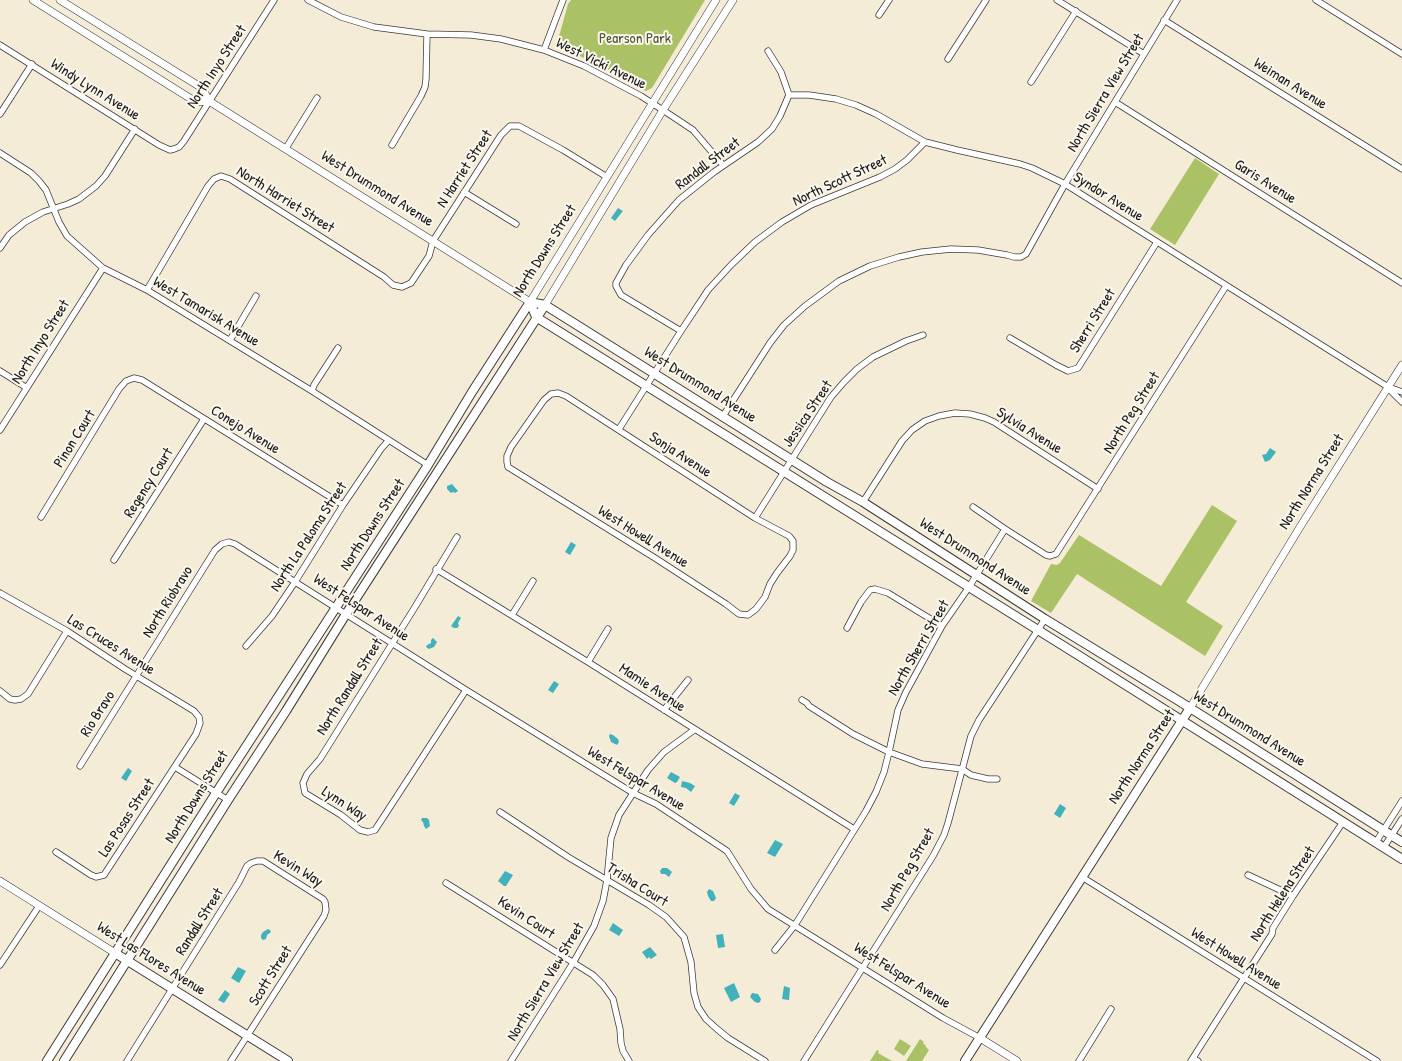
<!DOCTYPE html>
<style>
body{margin:0}
canvas{display:block;background:#f5ecd7}
</style>
<canvas width="1402" height="1061"></canvas>
<script>
const c = document.querySelector('canvas').getContext('2d');
c.lineJoin = 'round';
function fillPath(path, color) { c.fillStyle = color; c.fill(path, 'evenodd'); }
const shape = rows => new Path2D(rows.map(r => 'M' + r).join(''));
function stroke(path, color, width, dash) { c.strokeStyle = color; c.lineWidth = width; c.lineCap = dash ? 'butt' : 'round'; c.setLineDash(dash || []); c.stroke(path); }
function label(font, color, halo, rows, align = 'center') {
  c.font = font + ' "Patrick Hand",sans-serif'; c.lineWidth = 4; c.setLineDash([]); c.textBaseline = 'middle'; c.strokeStyle = halo; c.fillStyle = color; for (const [text, x, y, turn = 0] of rows) {
    c.save(); c.translate(x, y); c.rotate((+turn || 0) * Math.PI / 180); c.textAlign = isNaN(turn) ? turn : align; if (halo) c.strokeText(text, 0, 0); c.fillText(text, 0, 0); c.restore();
  }
}
const green = shape([
 [571,0,705,0,652,88,646,91,594,62,560,48,558,40,568,4],
 [1195,158,1219,174,1175,245,1150,229],
 [1212,505,1237,521,1186,602,1223,626,1205,656,1077,574,1051,613,1031,601,1051,564,1057,565,1060,563,1079,535,1161,586],
 [900,1039,911,1046,904,1056,894,1049],
 [920,1039,924,1042,923,1043,926,1046,926,1047,929,1050,922,1061,906,1061],
 [877,1050,879,1051,878,1053,892,1061,870,1061]
]);
const water = shape([
 [618,208,623,211,615,221,611,218],
 [1270,448,1276,452,1270,460,1265,462,1262,455,1266,454],
 [452,484,458,491,455,493,453,492,451,493,447,489,447,486],
 [571,542,576,545,570,555,565,552],
 [458,616,461,618,458,623,459,626,457,628,454,628,451,626],
 [433,638,437,642,434,647,429,649,426,647,427,645,431,643,431,640],
 [554,681,559,684,553,693,548,690],
 [610,734,613,735,618,739,619,742,617,745,611,742,609,736],
 [128,768,132,771,126,781,121,778],
 [671,772,680,777,677,782,675,783,667,778],
 [682,781,690,783,695,786,691,792,686,788,681,787],
 [735,793,740,796,734,806,729,803],
 [1060,804,1066,808,1060,818,1054,814],
 [422,818,427,818,429,820,430,826,426,829,424,826,423,822,421,820],
 [775,840,783,844,775,857,767,853],
 [662,868,667,868,672,872,669,877,665,874,661,874,660,871],
 [505,871,513,875,506,886,504,886,498,881],
 [709,889,713,891,716,898,714,901,711,901,708,896,707,892],
 [613,923,623,930,619,936,609,930],
 [268,929,270,930,271,932,267,935,266,939,263,940,261,938,261,935,263,932],
 [723,934,725,947,718,948,716,935],
 [650,947,657,955,651,959,649,957,647,959,642,952],
 [238,967,246,971,239,983,231,978],
 [734,983,740,997,731,1002,724,988],
 [784,986,790,988,789,1000,782,999],
 [225,990,230,994,224,1003,218,1000],
 [752,993,758,994,761,999,760,1002,758,1003,755,1002,750,997]
]);
const minor = shape([
 [308,0,341,17,374,27,427,34,471,35,501,39,544,50,584,66,641,96,672,116,693,130,723,165],
 [1057,0,1144,54],
 [1316,0,1402,54],
 [879,15,889,0],
 [1164,20,1402,169],
 [0,45,159,145,170,150,174,149,179,147,184,141,274,0],
 [544,50,563,0],
 [948,59,986,0],
 [1031,82,1076,11],
 [789,95,809,95,836,99,856,105,876,114,925,142,957,150,1020,164,1032,168,1065,184,1388,387,1402,392],
 [1115,102,1402,283],
 [0,114,32,64],
 [392,145,421,96,425,87,426,79,427,34],
 [286,148,317,98],
 [0,153,31,173,39,181,46,190,59,222,67,236,103,268,147,290,312,391,428,465],
 [464,192,516,224],
 [0,248,9,235,25,222,43,212,68,204,79,199,96,186,105,176,135,129],
 [147,290,208,186,214,179,221,176,230,179,384,277,393,285,402,287,411,283,429,256,433,241,501,135,510,126,519,126,563,150,607,177],
 [681,331,621,295,616,286,616,283,626,265,648,235,679,200,714,172,758,142,772,129,780,116,789,95,781,72,768,51],
 [1010,338,1056,365,1068,371,1078,368,1157,242],
 [230,340,256,296],
 [0,371,27,388],
 [1388,388,1402,402],
 [312,391,314,385,338,348],
 [558,393,566,396,755,518,789,536,793,541,793,550,790,556,777,573,770,584,765,597,756,609,748,615,739,614,726,604,655,558,508,467,507,462,507,456,511,447,544,400,551,394,558,393],
 [723,416,770,343,784,325,805,306,839,281,870,266,899,257,922,252,951,249,978,250,1007,255,1014,257,1021,257,1026,254,1065,184,1177,0],
 [619,429,681,331,708,290,731,265,755,242,782,222,811,205,880,177,895,169,907,160,925,142],
 [0,430,103,268],
 [863,502,902,441,912,430,925,421,939,416,955,413,970,414,985,418,994,422,1098,489],
 [973,507,1005,529,1046,555,1050,556,1056,554,1226,286],
 [41,517,119,389,126,381,134,378,142,380,343,505],
 [755,518,831,397,844,382,857,369,873,357,906,341,923,335],
 [457,537,415,607,320,759,307,774,303,783,305,793,341,815,360,830,368,832,375,830,466,690],
 [114,560,204,419],
 [436,569,588,662,854,829],
 [0,593,67,631,125,669,194,711,199,717,200,723,196,734,104,875,96,877,91,875,56,852],
 [512,615,533,581],
 [847,628,861,602,870,590,875,589,888,593,942,626],
 [246,646,272,616,295,582,343,505,381,449,389,440],
 [588,662,608,629],
 [0,691,10,699,15,700,21,699,28,694,67,631],
 [802,700,807,703,809,706,853,734,889,752,922,764,962,769,971,775,988,779,997,779],
 [664,710,688,680],
 [80,766,215,550,222,544,229,542,235,544,466,690,633,793,656,804,727,851,751,889,768,909,943,1018,980,1038],
 [175,767,228,800],
 [500,812,568,857,649,905,666,917,684,937,691,962,694,993,698,1007,706,1019,717,1029,728,1038,765,1061],
 [1376,842,1402,801],
 [1384,847,1402,819],
 [1248,875,1293,896],
 [1082,877,1377,1061],
 [446,883,593,975,603,985,613,999,620,1029,621,1043,623,1051,629,1061],
 [775,950,795,925,866,811,876,792,884,772,889,752,898,710,906,692,942,626,969,587,1005,529],
 [0,965,39,906],
 [1193,1058,1198,1061],
 [127,1061,239,882,247,866,251,863,257,861,263,861,323,899,325,902,326,910,324,916,231,1061],
 [511,1061,573,963,594,926,603,901,607,880,611,838,619,815,648,770,664,752,694,730],
 [804,1061,933,856,944,835,948,823,971,736,979,720,1045,619],
 [1079,1061,1111,1009],
 [1191,1061,1272,934,1273,928,1293,896,1343,822]
]);
const tertiary = shape([
 [33,0,196,102,209,101],
 [60,0,202,88,209,101,530,302,716,0],
 [545,305,663,110,733,0],
 [1190,708,1300,527,1402,365],
 [0,881,115,953],
 [980,1038,1017,1061]
]);
const secondary = shape([
 [530,302,536,317,1078,655,1402,859],
 [530,302,545,305,827,482,863,502,1045,619,1179,701,1402,842],
 [115,953,288,1061],
 [47,1061,216,793,428,465,472,392,530,302],
 [64,1061,228,800,286,711,346,614,545,305],
 [965,1061,1190,708]
]);
const parkNames = [
 ["Pearson Park",635,39]
];
const streetNames = [
 ["West Vicki Avenue",601,64,26],
 ["North Inyo Street",217,67,-57],
 ["Weiman Avenue",1290,84,32],
 ["Windy Lynn Avenue",95,90,32],
 ["North Sierra View Street",1106,93,-59],
 ["Randall Street",708,164,-37],
 ["N Harriet Street",465,169,-57],
 ["North Scott Street",840,181,-25],
 ["Garis Avenue",1265,182,32],
 ["West Drummond Avenue",377,189,32],
 ["Syndor Avenue",1108,197,32],
 ["North Harriet Street",285,200,32],
 ["North Downs Street",545,251,-58],
 ["West Tamarisk Avenue",206,312,31],
 ["Sherri Street",1093,321,-58],
 ["North Inyo Street",41,342,-58],
 ["West Drummond Avenue",700,385,32],
 ["North Peg Street",1132,413,-58],
 ["Jessica Street",808,414,-56],
 ["Conejo Avenue",245,430,32],
 ["Sylvia Avenue",1029,431,32],
 ["Pinon Court",75,439,-58],
 ["Sonja Avenue",680,455,33],
 ["North Norma Street",1312,482,-58],
 ["Regency Court",149,483,-58],
 ["North Downs Street",373,525,-57],
 ["North La Paloma Street",309,537,-57],
 ["West Howell Avenue",643,537,32],
 ["West Drummond Avenue",975,557,33],
 ["North Riobravo",168,602,-58],
 ["West Felspar Avenue",361,608,33],
 ["Las Cruces Avenue",111,645,32],
 ["North Sherri Street",919,648,-60],
 ["North Randall Street",350,687,-58],
 ["Mamie Avenue",652,688,33],
 ["Rio Bravo",98,714,-58],
 ["West Drummond Avenue",1249,729,32],
 ["North Norma Street",1142,757,-57],
 ["West Felspar Avenue",636,779,31],
 ["North Downs Street",197,797,-58],
 ["Lynn Way",344,804,33],
 ["Las Posas Street",127,818,-57],
 ["Kevin Way",298,869,32],
 ["North Peg Street",908,870,-60],
 ["Trisha Court",637,885,32],
 ["North Helena Street",1283,894,-58],
 ["Kevin Court",526,918,33],
 ["Randall Street",200,922,-58],
 ["West Las Flores Avenue",151,959,32],
 ["West Howell Avenue",1236,959,32],
 ["Scott Street",271,976,-58],
 ["West Felspar Avenue",902,976,32],
 ["North Sierra View Street",546,982,-59]
];
fillPath(green, '#abc166');
fillPath(water, '#41b1bc');
stroke(minor, '#3d3b38', 7);
stroke(tertiary, '#3d3b38', 8);
stroke(secondary, '#3d3b38', 10);
stroke(minor, '#fff', 5.5);
stroke(tertiary, '#fff', 7);
stroke(secondary, '#fff', 8);
label('15px', '#4e5636', '#fbf7ec', parkNames);
label('15px', '#1c1c1c', '#fbf7ec', streetNames);
</script>
